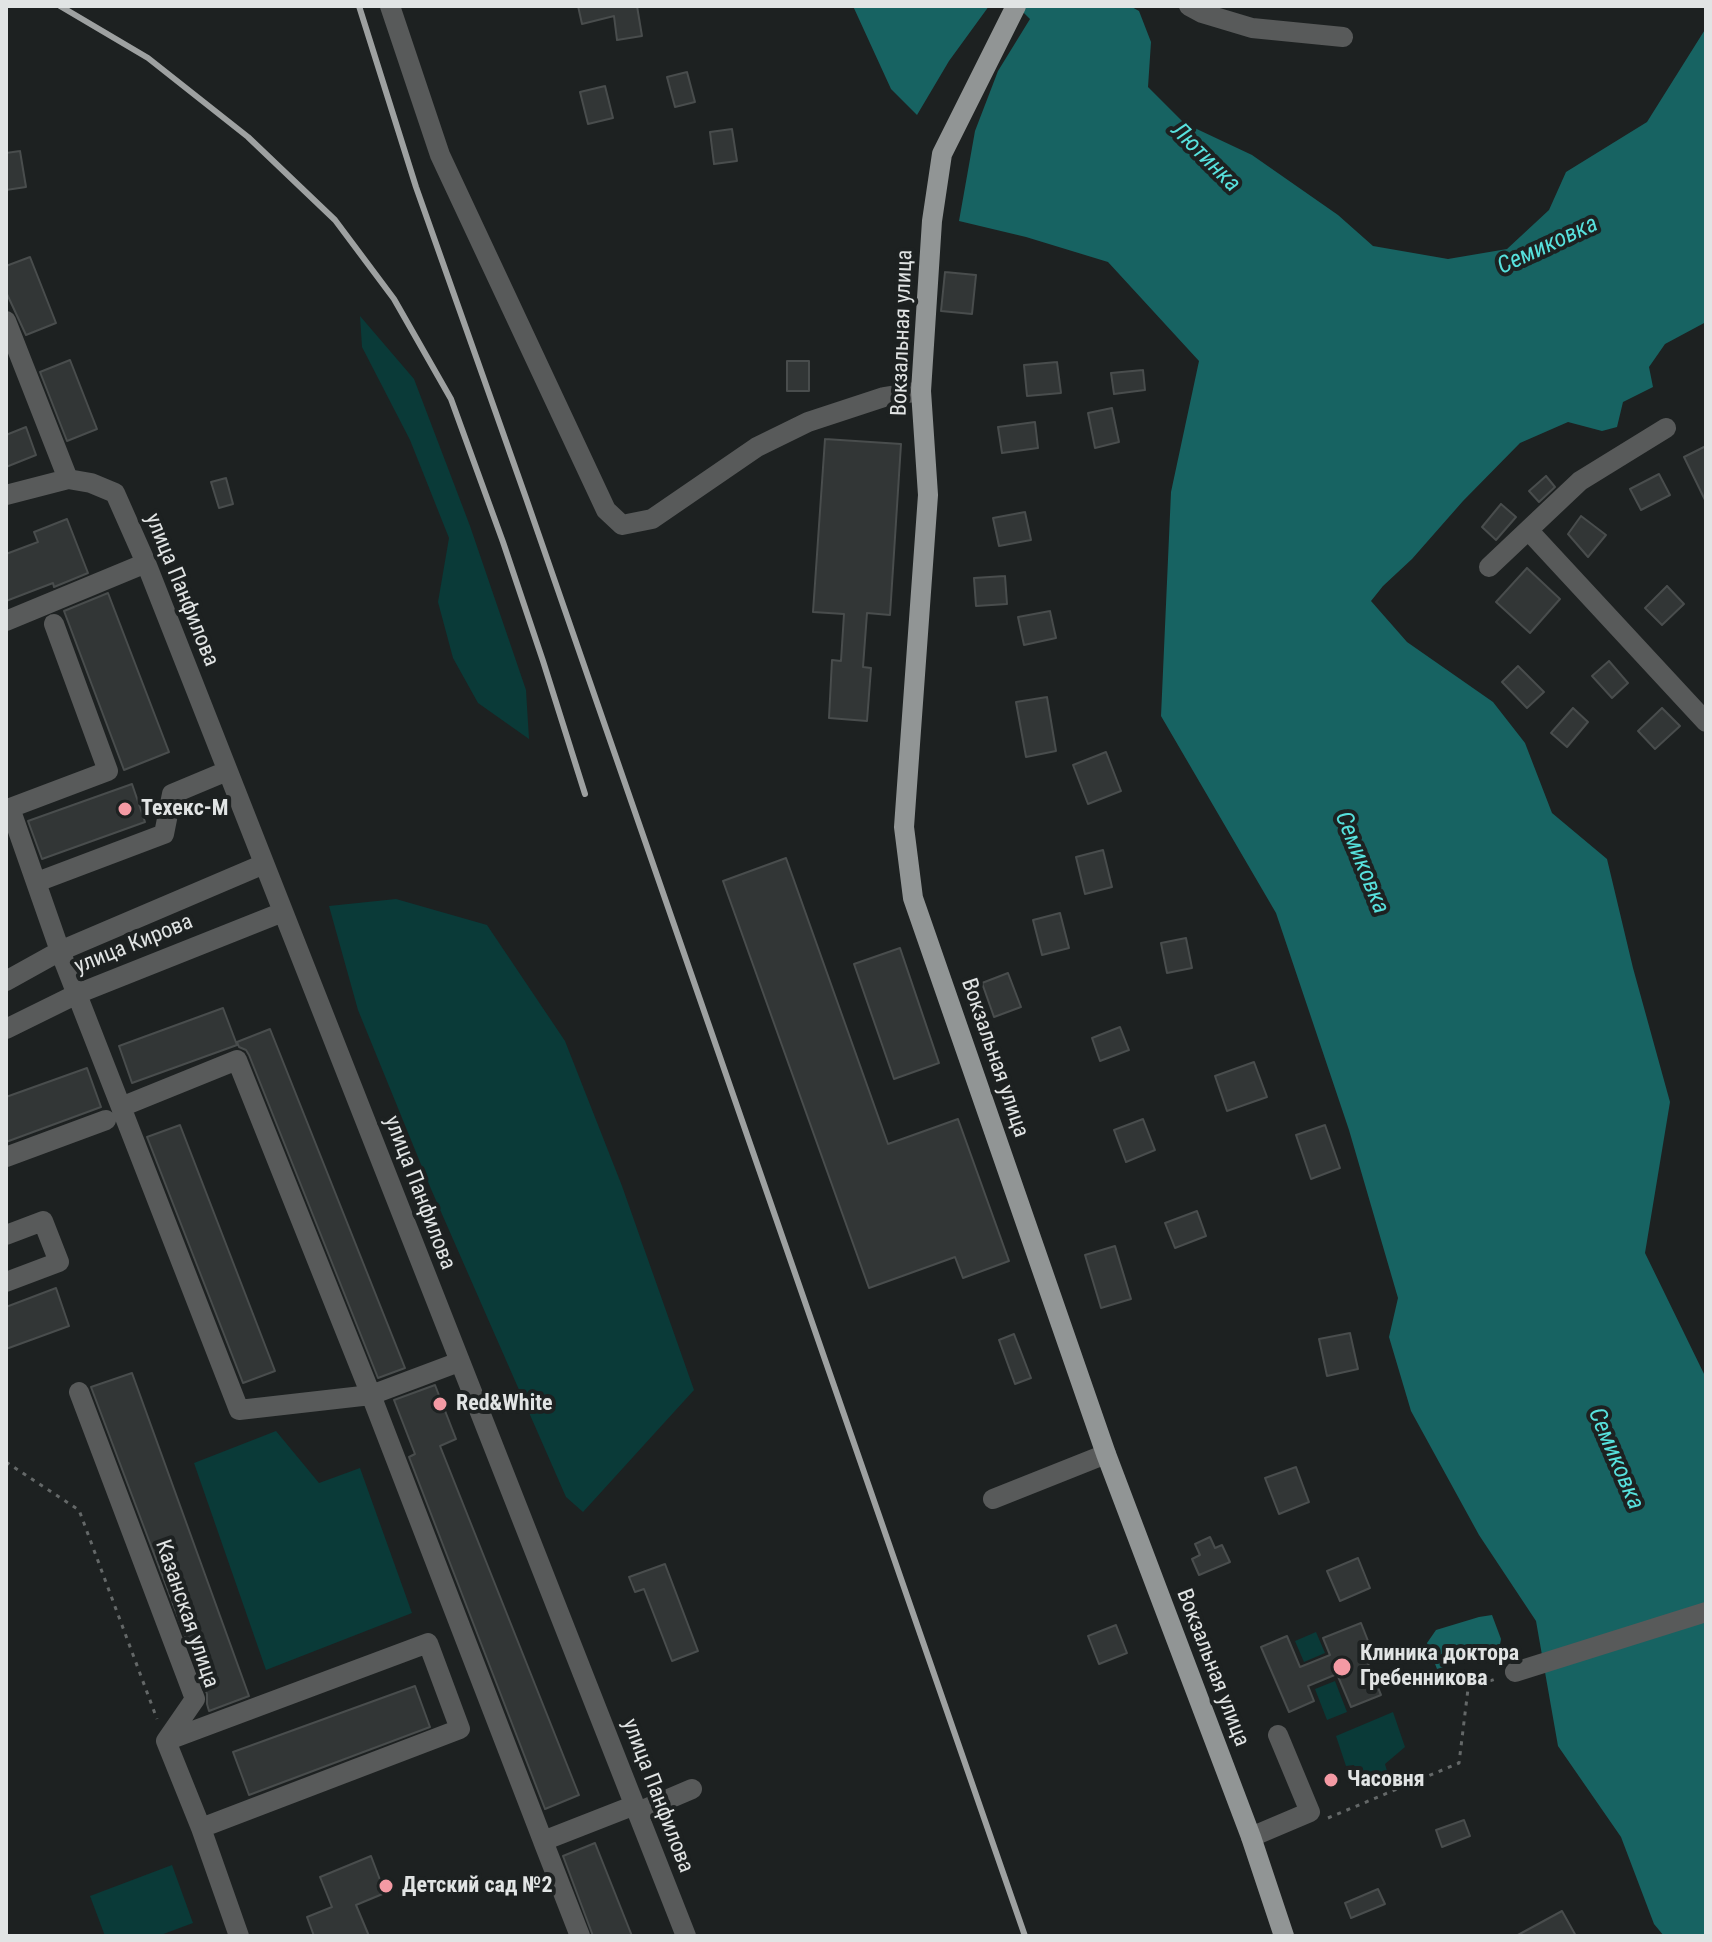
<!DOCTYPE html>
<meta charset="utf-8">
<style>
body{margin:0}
#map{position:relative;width:1712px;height:1942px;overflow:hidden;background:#1d2121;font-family:"Roboto Condensed",sans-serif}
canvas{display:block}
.frame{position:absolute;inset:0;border:8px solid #e1e4e4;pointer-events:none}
</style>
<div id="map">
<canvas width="1712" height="1942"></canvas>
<div class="frame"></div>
</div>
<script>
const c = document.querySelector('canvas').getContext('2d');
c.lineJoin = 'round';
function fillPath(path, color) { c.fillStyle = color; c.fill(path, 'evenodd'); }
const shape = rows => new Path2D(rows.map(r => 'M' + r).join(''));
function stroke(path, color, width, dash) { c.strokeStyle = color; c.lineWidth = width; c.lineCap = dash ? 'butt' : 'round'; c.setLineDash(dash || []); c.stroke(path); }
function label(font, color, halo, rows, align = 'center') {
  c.font = font + ' "Roboto Condensed",sans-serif'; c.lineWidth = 8; c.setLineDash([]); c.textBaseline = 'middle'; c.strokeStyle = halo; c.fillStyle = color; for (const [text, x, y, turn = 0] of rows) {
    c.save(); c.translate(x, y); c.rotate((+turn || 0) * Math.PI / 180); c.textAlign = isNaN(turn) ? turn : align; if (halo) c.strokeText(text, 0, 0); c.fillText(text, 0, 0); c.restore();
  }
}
const green = shape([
 [360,316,414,379,470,526,526,690,529,739,478,703,453,658,438,602,449,538,410,440,362,347],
 [396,899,487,925,565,1041,622,1186,694,1390,583,1512,566,1497,431,1189,358,1010,329,906],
 [276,1431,319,1483,360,1468,412,1613,266,1670,194,1463],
 [1316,1632,1325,1653,1304,1662,1295,1641],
 [1335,1681,1347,1712,1327,1720,1315,1689],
 [1393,1712,1405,1747,1385,1764,1389,1778,1363,1788,1354,1765,1346,1766,1336,1736],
 [172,1865,193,1923,158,1936,105,1936,90,1896]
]);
const water = shape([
 [853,6,989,6,949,61,917,115,891,89],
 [1017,6,1130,6,1139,11,1151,42,1148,87,1184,123,1252,155,1338,215,1373,246,1448,259,1507,249,1549,210,1566,172,1647,122,1706,28,1706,322,1665,344,1649,367,1653,387,1623,402,1617,427,1602,431,1568,422,1520,443,1463,501,1412,559,1383,586,1371,601,1407,642,1493,702,1525,743,1552,813,1607,859,1633,968,1670,1102,1645,1253,1706,1378,1706,1936,1664,1936,1654,1924,1621,1837,1558,1746,1536,1621,1479,1535,1411,1411,1389,1337,1398,1298,1349,1130,1276,913,1161,716,1171,492,1199,361,1108,262,1026,237,959,221,975,131,998,71,1030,19],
 [1492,1615,1501,1639,1499,1650,1437,1669,1427,1643,1436,1630,1479,1617]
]);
const building = shape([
 [578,6,637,6,642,36,617,40,614,16,582,24,578,6],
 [687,72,695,102,675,107,667,77,687,72],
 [605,86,613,118,588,124,580,92,605,86],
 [732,129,737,161,714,164,710,132,732,129],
 [20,151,26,187,6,190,6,153,20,151],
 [30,257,56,323,26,335,6,292,6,266,30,257],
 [945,272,976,275,972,314,941,311,945,272],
 [70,360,97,429,67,441,40,372,70,360],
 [787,361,809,361,809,391,787,391,787,361],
 [1057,362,1061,393,1027,396,1024,365,1057,362],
 [1143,370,1145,390,1114,394,1111,373,1143,370],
 [1112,408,1119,442,1095,448,1088,413,1112,408],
 [1035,422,1038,448,1002,453,998,427,1035,422],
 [26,427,36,455,6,467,6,435,26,427],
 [825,439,901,444,890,615,867,613,863,667,871,668,867,721,829,718,832,660,841,661,844,614,813,612,825,439],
 [1706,446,1706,502,1684,457,1706,446],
 [1659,474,1670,495,1641,510,1630,489,1659,474],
 [1546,476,1555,487,1539,502,1529,491,1546,476],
 [226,478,233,504,219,508,211,482,226,478],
 [1501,504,1516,517,1496,540,1482,527,1501,504],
 [1025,512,1031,540,999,546,993,518,1025,512],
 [1581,516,1606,535,1588,557,1568,534,1581,516],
 [67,519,88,573,54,587,53,583,6,601,6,554,38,542,34,532,67,519],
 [1527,568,1560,599,1530,633,1496,602,1527,568],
 [1005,576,1007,604,976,606,974,578,1005,576],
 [1667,586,1684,604,1662,625,1645,608,1667,586],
 [108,593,169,752,124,770,64,611,108,593],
 [1050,611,1056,638,1024,645,1018,617,1050,611],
 [1609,661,1628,683,1612,698,1592,676,1609,661],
 [1518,666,1544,692,1527,708,1502,682,1518,666],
 [1047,697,1056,751,1026,757,1016,702,1047,697],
 [1573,708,1588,722,1567,747,1551,733,1573,708],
 [1662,708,1680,726,1655,749,1638,731,1662,708],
 [1106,752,1121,791,1088,804,1073,765,1106,752],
 [132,784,145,822,42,859,28,821,132,784],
 [1103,850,1112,887,1085,894,1076,857,1103,850],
 [786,858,888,1144,958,1119,1009,1261,963,1278,955,1257,869,1288,723,881,786,858],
 [1060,913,1069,948,1042,955,1033,920,1060,913],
 [1186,938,1192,968,1167,973,1161,943,1186,938],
 [900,948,939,1063,894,1079,854,964,900,948],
 [1008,973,1021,1007,994,1017,982,983,1008,973],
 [223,1008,237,1045,132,1083,119,1046,223,1008],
 [1120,1027,1129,1050,1100,1061,1092,1038,1120,1027],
 [270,1029,405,1368,378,1378,249,1055,246,1050,239,1047,237,1042,270,1029],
 [1254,1062,1267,1097,1227,1111,1215,1076,1254,1062],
 [87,1068,101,1107,6,1142,6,1097,87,1068],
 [1143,1119,1155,1150,1126,1162,1114,1130,1143,1119],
 [180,1125,275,1371,243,1383,147,1137,180,1125],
 [1325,1125,1340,1168,1311,1179,1296,1135,1325,1125],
 [1197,1211,1206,1236,1175,1248,1165,1223,1197,1211],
 [1115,1246,1131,1299,1101,1308,1085,1255,1115,1246],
 [56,1288,69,1326,6,1349,6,1307,56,1288],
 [1350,1333,1358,1369,1327,1376,1319,1339,1350,1333],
 [1014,1334,1031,1378,1015,1384,999,1340,1014,1334],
 [132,1373,249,1696,209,1711,207,1704,207,1694,91,1387,132,1373],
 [435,1385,456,1439,440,1446,579,1795,545,1809,409,1457,415,1454,394,1400,435,1385],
 [1296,1467,1309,1502,1279,1514,1265,1478,1296,1467],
 [1210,1537,1215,1548,1222,1545,1230,1562,1199,1575,1192,1559,1200,1555,1195,1544,1210,1537],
 [1358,1558,1370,1588,1340,1601,1327,1571,1358,1558],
 [665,1564,698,1651,672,1661,644,1589,635,1592,629,1577,665,1564],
 [1361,1623,1370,1646,1362,1649,1381,1695,1351,1707,1337,1674,1308,1686,1314,1701,1289,1712,1261,1647,1287,1636,1300,1667,1330,1655,1323,1638,1361,1623],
 [1116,1625,1127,1653,1099,1664,1088,1636,1116,1625],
 [415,1686,430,1727,249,1795,233,1752,415,1686],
 [1464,1820,1470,1836,1442,1847,1436,1830,1464,1820],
 [595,1843,632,1936,593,1936,563,1856,595,1843],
 [371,1856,385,1893,356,1905,369,1936,314,1936,307,1917,332,1907,320,1877,371,1856],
 [1378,1889,1385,1904,1351,1918,1345,1903,1378,1889],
 [1562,1911,1576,1936,1516,1936,1562,1911]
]);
const path = shape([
 [6,1462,79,1510,157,1719],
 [1328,1818,1459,1763,1468,1689,1498,1678]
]);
const minor = shape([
 [390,6,440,155,606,510,622,525,652,519,757,447,808,422,884,397,921,391],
 [1189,6,1202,13,1252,28,1343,37],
 [6,321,68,479],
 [6,495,68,479,91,483,115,493,146,563,686,1936],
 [1529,531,1706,722],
 [1489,567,1580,481,1666,428],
 [6,621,146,563],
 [54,624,108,771,10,808,60,951,121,1107,237,1060,371,1395,239,1410,121,1107],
 [37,882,164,834,172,794,227,771],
 [6,981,60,951,264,864],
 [6,1029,77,994,283,912],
 [6,1157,106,1120],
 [6,1235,43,1221,59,1262,6,1282],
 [459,1362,371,1395,543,1841,635,1805],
 [79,1392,195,1699,166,1741],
 [993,1499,1106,1454],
 [1515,1672,1706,1612],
 [166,1741,428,1643,460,1729,201,1828],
 [166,1741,201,1828,239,1936],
 [638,1812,692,1789],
 [1251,1837,1310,1812,1278,1735],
 [543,1841,580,1936]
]);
const major = shape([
 [1016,6,942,154,932,221,921,391,928,495,904,827,913,898,1106,1454,1251,1837,1284,1936]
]);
const rail = shape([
 [60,6,148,58,248,137,335,220,394,299,451,399,503,542,543,661,585,794],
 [359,6,416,187,526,498,1025,1936]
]);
const markers = [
 [125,809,8,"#f49aa4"],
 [440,1404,8,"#f49aa4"],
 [1342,1667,10,"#f49aa4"],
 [1331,1780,8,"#f49aa4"],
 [386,1886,8,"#f49aa4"]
];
const streetNames = [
 ["Вокзальная улица",903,333,-88],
 ["улица Панфилова",181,590,68],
 ["улица Кирова",134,945,-22],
 ["Вокзальная улица",994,1058,71],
 ["улица Панфилова",419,1193,69],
 ["Казанская улица",186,1614,71],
 ["Вокзальная улица",1212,1668,69],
 ["улица Панфилова",657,1796,69]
];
const poiNames = [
 ["Техекс-М",141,809],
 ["Red&White",456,1404],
 ["Клиника доктора",1360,1654],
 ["Гребенникова",1360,1679],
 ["Часовня",1347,1780],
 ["Детский сад №2",402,1886]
];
const waterNames = [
 ["Лютинка",1205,158,45],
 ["Семиковка",1548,246,-25],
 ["Семиковка",1361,863,68],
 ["Семиковка",1615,1459,67]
];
fillPath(green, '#0a3a38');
fillPath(water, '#176362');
fillPath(building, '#323636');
stroke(building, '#494d4d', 2);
stroke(path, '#646868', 3, [4, 6]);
stroke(minor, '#585a5a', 20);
stroke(major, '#919595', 20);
stroke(rail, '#9ea1a1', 6);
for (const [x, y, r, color] of markers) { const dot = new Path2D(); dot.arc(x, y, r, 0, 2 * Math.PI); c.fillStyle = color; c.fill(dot); stroke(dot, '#1d2121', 3); }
label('22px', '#e1e4e4', '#1d2121', streetNames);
label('bold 22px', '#e1e4e4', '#1d2121', poiNames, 'left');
label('italic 24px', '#57e1dd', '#1d2121', waterNames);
</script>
